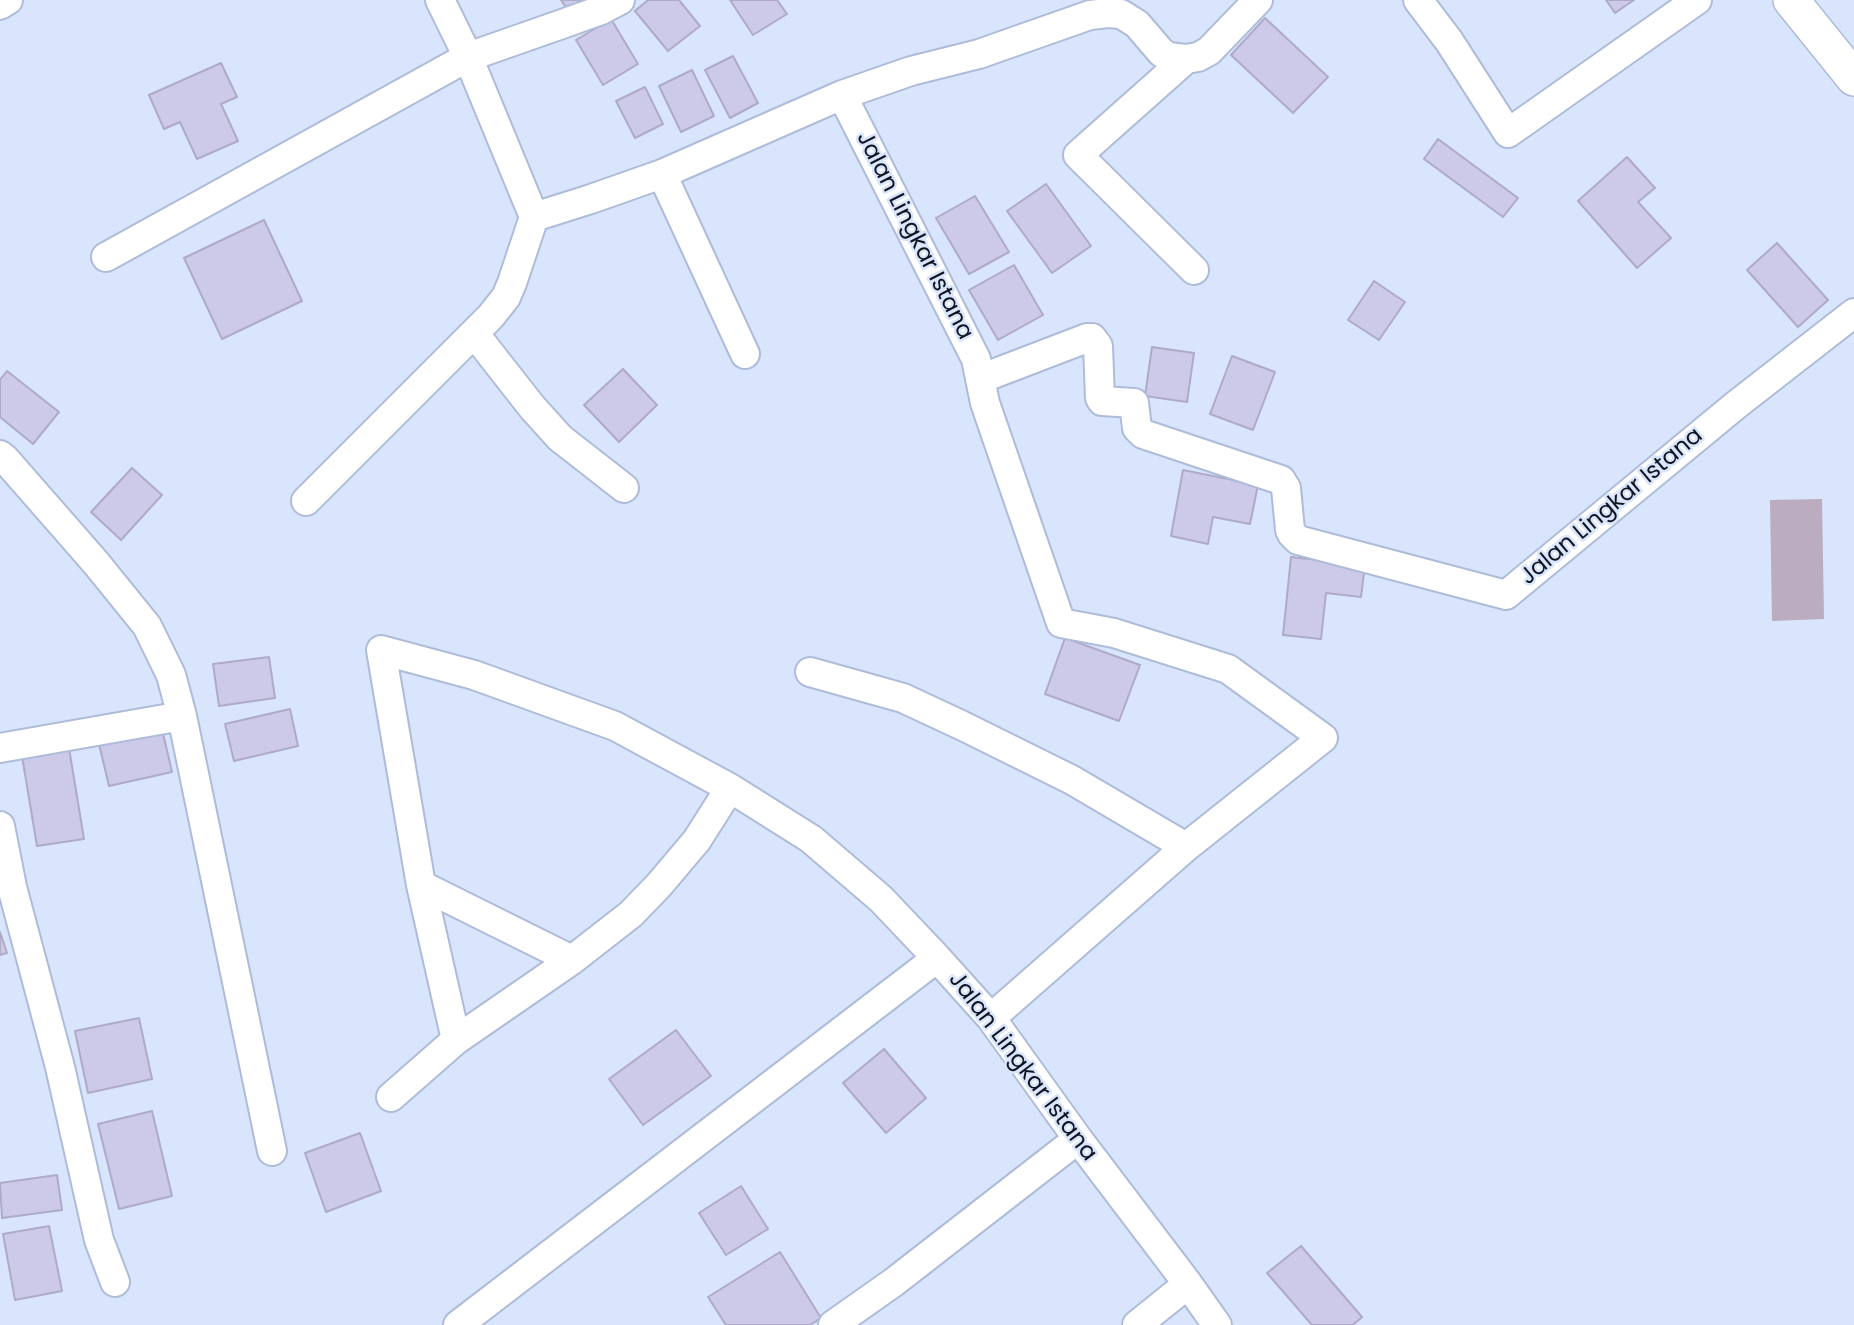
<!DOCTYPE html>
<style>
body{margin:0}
canvas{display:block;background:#d9e5fc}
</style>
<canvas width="1854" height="1325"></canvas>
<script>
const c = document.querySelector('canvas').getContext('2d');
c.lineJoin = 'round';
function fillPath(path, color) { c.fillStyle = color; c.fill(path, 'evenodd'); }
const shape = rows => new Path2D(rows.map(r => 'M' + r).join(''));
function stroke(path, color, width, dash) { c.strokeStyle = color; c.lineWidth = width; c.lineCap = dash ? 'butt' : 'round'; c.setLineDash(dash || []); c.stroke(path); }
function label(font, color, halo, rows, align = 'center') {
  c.font = font + ' Poppins,sans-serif'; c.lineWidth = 5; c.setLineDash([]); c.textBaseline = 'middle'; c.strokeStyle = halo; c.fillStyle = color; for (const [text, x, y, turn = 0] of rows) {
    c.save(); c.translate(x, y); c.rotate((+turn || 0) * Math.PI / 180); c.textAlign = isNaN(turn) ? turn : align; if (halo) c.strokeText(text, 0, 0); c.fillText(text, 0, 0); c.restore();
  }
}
const green = shape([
 [1822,499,1824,619,1772,621,1770,500]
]);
const building = shape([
 [561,0,593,0,571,15,561,0],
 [648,0,679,0,700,26,668,51,635,11,648,0],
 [730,0,777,0,787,14,753,35,730,0],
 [1606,0,1634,0,1615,13,1606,0],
 [1265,18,1328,77,1293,113,1231,55,1265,18],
 [611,19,638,64,603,85,576,40,611,19],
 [733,56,758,103,730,118,705,70,733,56],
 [221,63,237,97,221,104,238,141,197,159,180,122,164,129,149,95,221,63],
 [692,70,714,116,681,132,659,86,692,70],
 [645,87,663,124,635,138,616,101,645,87],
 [1438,139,1518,198,1503,217,1424,159,1438,139],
 [1627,157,1655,188,1638,202,1671,238,1637,268,1578,201,1627,157],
 [1046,184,1091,246,1052,273,1007,211,1046,184],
 [975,196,1009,252,969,274,936,218,975,196],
 [264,220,302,301,222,339,184,258,264,220],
 [1777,243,1828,300,1798,327,1747,270,1777,243],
 [1014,265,1043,315,998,340,969,290,1014,265],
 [1374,281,1405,302,1379,340,1348,320,1374,281],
 [1152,347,1194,353,1187,402,1145,396,1152,347],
 [1232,356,1275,372,1253,430,1210,414,1232,356],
 [623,369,657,405,619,442,584,405,623,369],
 [7,371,59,412,33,444,0,417,0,380,7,371],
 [132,468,162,495,121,540,91,512,132,468],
 [1183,470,1258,485,1250,524,1213,517,1208,544,1171,536,1183,470],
 [1291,557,1365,565,1361,597,1326,593,1321,639,1283,635,1291,557],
 [1065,638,1140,665,1119,721,1045,694,1065,638],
 [269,657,275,698,219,706,213,664,269,657],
 [290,709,298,746,234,761,225,724,290,709],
 [162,729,172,772,109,786,99,744,162,729],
 [69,748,84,839,37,846,22,756,69,748],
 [0,932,7,953,0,955,0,932],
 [139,1018,152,1079,88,1093,75,1031,139,1018],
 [676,1030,711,1076,643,1125,609,1079,676,1030],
 [884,1049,926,1098,886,1133,843,1083,884,1049],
 [152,1111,172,1196,119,1209,98,1124,152,1111],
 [360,1133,381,1191,326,1212,305,1153,360,1133],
 [57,1175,62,1210,2,1218,0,1183,57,1175],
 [741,1186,768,1229,726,1255,699,1213,741,1186],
 [49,1226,62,1291,15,1300,3,1234,49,1226],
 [1301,1246,1362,1317,1353,1325,1312,1325,1267,1273,1301,1246],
 [780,1252,821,1318,810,1325,726,1325,708,1297,780,1252]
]);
const minor = shape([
 [440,0,468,57,534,217,591,199,662,174,842,95,911,71,979,54,1090,15,1108,13,1121,14,1137,24,1161,52,1168,57,1186,59,1198,57,1209,51,1258,0],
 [1418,0,1449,41,1508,133,1697,0],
 [0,5,8,0],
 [1186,59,1078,155,1194,270],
 [842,95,976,359,985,403,1061,623,1114,633,1228,669,1323,738,1186,847,991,1018],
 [662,174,745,354],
 [106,257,468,57,565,23,601,10,620,0],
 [474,333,532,407,560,438,624,488],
 [980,379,1087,338,1092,338,1098,346,1100,398,1102,401,1134,403,1137,428,1143,434,1281,480,1286,488,1290,530,1292,534,1298,540,1506,595,1736,405,1854,313],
 [0,455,5,459,96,563,147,626,171,675,182,716,272,1151],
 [306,501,491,316,506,297,512,283,534,217],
 [810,672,903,698,963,726,1072,780,1186,847],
 [0,748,182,716],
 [0,826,12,887,60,1067,99,1240,115,1282],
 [421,885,572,960],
 [456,1040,421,885,381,650,474,675,615,726,730,788,811,839,881,899,937,958,991,1018,1078,1139,1188,1284,1217,1325],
 [391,1097,456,1040,572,960,631,914,659,885,697,840,730,788],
 [458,1325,937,958],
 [833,1325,894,1282,1078,1139],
 [1137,1325,1188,1284]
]);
const tertiary = shape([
 [1791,0,1854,78]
]);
const streetNames = [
 ["Jalan Lingkar Istana",914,236,63],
 ["Jalan Lingkar Istana",1612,507,-40],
 ["Jalan Lingkar Istana",1022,1067,53]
];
fillPath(green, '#bbacbf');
fillPath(building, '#cdc9e8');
stroke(building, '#aeaac8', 2);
stroke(minor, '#aebcd9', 32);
stroke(tertiary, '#aebcd9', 38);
stroke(minor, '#fff', 28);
stroke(tertiary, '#fff', 35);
label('23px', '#0f141e', '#d9e5fc', streetNames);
</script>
